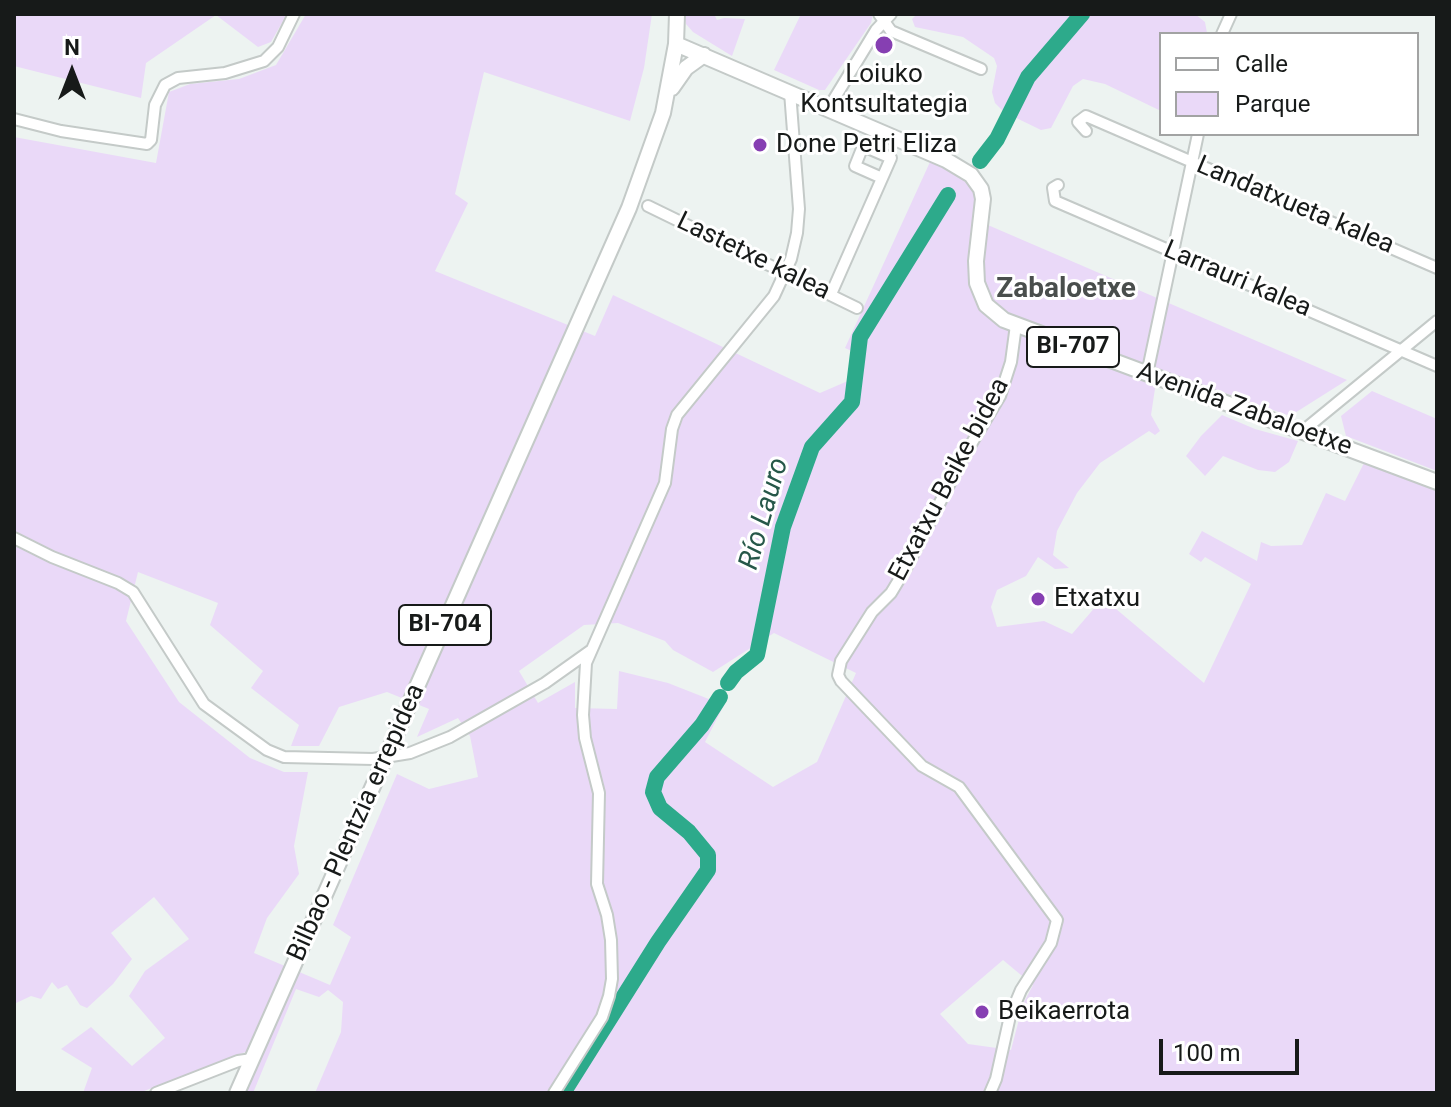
<!DOCTYPE html>
<meta charset="utf-8">
<style>
body{margin:0}
#map{position:relative;width:1451px;height:1107px;overflow:hidden;background:#edf3f1;font-family:Roboto,sans-serif}
canvas{display:block}
.frame{position:absolute;inset:0;border:16px solid #171a19;pointer-events:none}
.legend{position:absolute;left:1159px;top:32px;width:260px;height:104px;box-sizing:border-box;background:#fff;border:2px solid #a2a3a3;margin:0;padding:10px 14px;list-style:none;font-size:24px;color:#171a19}
.legend li{display:flex;align-items:center;gap:16px;height:40px}
.legend b{width:40px;border:2px solid #a2a3a3}
.north{position:absolute;left:32px;top:32px;width:80px;height:80px;-webkit-text-stroke:6px #fff;paint-order:stroke;rotate:0deg;font-size:22px;font-weight:700;line-height:32px;text-align:center;color:#171a19}
.north::after{content:'';display:block;margin:auto;width:28px;height:36px;background:#171a19;clip-path:polygon(50% 0,100% 100%,50% 72%,0 100%)}
.scale{position:absolute;left:1159px;top:1039px;width:140px;height:36px;box-sizing:border-box;border:4px solid #171a19;border-top:0;padding-left:10px;font-size:24px;line-height:28px;white-space:nowrap;color:#171a19;-webkit-text-stroke:6px #fff;paint-order:stroke}
</style>
<div id="map">
<canvas width="1451" height="1107"></canvas>
<div class="frame"></div>
<ul class="legend">
<li><b style="height:10px;background:#fff"></b>Calle</li>
<li><b style="height:22px;background:#ead9f8"></b>Parque</li>
</ul>
<div class="north">N</div>
<div class="scale">100 m</div>
</div>
<script>
const c = document.querySelector('canvas').getContext('2d');
c.lineJoin = 'round';
function fillPath(path, color) { c.fillStyle = color; c.fill(path, 'evenodd'); }
const shape = rows => new Path2D(rows.map(r => 'M' + r).join(''));
function stroke(path, color, width, dash) { c.strokeStyle = color; c.lineWidth = width; c.lineCap = dash ? 'butt' : 'round'; c.setLineDash(dash || []); c.stroke(path); }
function label(font, color, halo, rows, align = 'center') {
  c.font = font + ' Roboto,sans-serif'; c.lineWidth = 6; c.setLineDash([]); c.textBaseline = 'middle'; c.strokeStyle = halo; c.fillStyle = color; for (const [text, x, y, turn = 0] of rows) {
    c.save(); c.translate(x, y); c.rotate((+turn || 0) * Math.PI / 180); c.textAlign = isNaN(turn) ? turn : align; if (halo) c.strokeText(text, 0, 0); c.fillText(text, 0, 0); c.restore();
  }
}
const green = shape([
 [14,14,287,14,271,42,258,47,216,15,146,63,141,98,14,66],
 [306,14,652,14,644,68,630,121,484,72,455,194,468,203,435,271,595,336,613,295,820,393,857,377,865,357,845,348,930,162,959,174,970,182,974,189,974,219,1347,380,1290,416,1158,369,1151,415,1160,431,1155,435,1149,431,1100,463,1077,493,1057,531,1053,555,1069,568,1055,569,1038,557,1026,576,997,590,991,607,997,627,1044,621,1072,634,1103,598,1204,683,1251,584,1205,557,1201,562,1189,554,1202,531,1257,561,1261,542,1271,546,1302,545,1326,493,1345,501,1365,461,1437,488,1437,1093,315,1093,341,1032,343,1002,328,990,319,997,296,989,253,1093,230,1093,248,1051,139,1093,83,1093,92,1068,61,1049,91,1027,132,1066,165,1038,129,996,145,971,189,939,154,897,111,933,132,959,113,984,87,1008,80,1005,67,985,58,989,52,982,41,999,31,996,14,1004,14,137,156,163,169,92,190,84,239,79,276,65],
 [138,572,218,603,210,625,263,671,251,688,299,725,291,746,319,746,339,707,387,692,429,709,417,737,458,718,470,736,478,777,429,789,397,774,333,925,351,937,330,985,254,953,267,918,299,874,294,846,308,772,284,772,250,758,179,702,126,621],
 [618,623,665,641,673,650,713,672,774,633,856,673,817,762,773,787,705,742,724,705,668,683,619,671,617,709,575,708,575,682,538,703,519,671,584,625],
 [1003,960,1033,985,1023,1004,1011,1050,968,1044,940,1014],
 [684,14,714,14,717,20,724,18,745,19,732,56,693,32,686,24],
 [801,14,873,14,871,23,825,90,819,90,774,70],
 [917,14,1195,14,1205,22,1207,33,1161,34,1161,111,1105,84,1083,79,1073,86,1051,128,1041,130,1004,112,995,103,992,92,997,66,994,58,963,37,915,27,912,19],
 [1372,391,1437,419,1437,471,1346,436,1341,416],
 [1222,415,1255,429,1298,441,1289,462,1275,472,1258,470,1223,456,1205,476,1186,456,1201,436]
]);
const river = shape([
 [980,161,997,139,1028,77,1082,14],
 [728,683,736,672,757,655,783,527,812,447,852,402,860,337,948,195],
 [563,1093,658,942,708,870,708,855,689,832,660,808,653,792,657,777,702,725,720,697]
]);
const minor = shape([
 [879,14,891,31,981,69],
 [1222,34,1231,14],
 [828,109,876,30,891,14],
 [14,119,61,131,147,144,151,140,155,105,165,85,178,78,225,73,264,61,278,47,294,14],
 [1086,131,1078,122,1086,116,1437,268],
 [1058,185,1053,188,1055,201,1437,366],
 [648,206,857,308],
 [831,294,891,158,863,146,855,166,882,178],
 [1147,374,1198,134],
 [1304,430,1437,321],
 [14,538,52,557,118,583,133,592,204,704,267,750,284,757,373,759,410,753,450,737,545,683,590,651],
 [156,1093,238,1061,252,1059],
 [554,1093,602,1017,609,996,612,979,611,940,607,915,597,884,599,793,585,738,583,715,586,663,665,483,672,429,677,415,774,296,791,259,797,233,799,209,790,92],
 [990,1093,996,1079,1010,1016,1021,990,1051,943,1057,920,959,787,922,766,841,681,838,675,841,661,872,612,891,593,906,568,964,456,1000,396,1011,362,1016,325]
]);
const major = shape([
 [676,44,946,160,971,175,981,189,983,199,976,261,977,283,986,305,1004,320,1437,482],
 [672,88,686,68,704,55],
 [237,1093,629,208,663,113,676,44,677,14]
]);
const markers = [
 [884,45,10,"#863fb2"],
 [760,145,8,"#863fb2"],
 [1038,599,8,"#863fb2"],
 [982,1012,8,"#863fb2"]
];
const shields = [
 [1073,347,92],
 [445,625,92]
];
const shieldNames = [
 ["BI-707",1073,347],
 ["BI-704",445,625]
];
const poiNames = [
 ["Loiuko",884,75,"center"],
 ["Kontsultategia",884,105,"center"],
 ["Done Petri Eliza",776,145],
 ["Etxatxu",1054,599],
 ["Beikaerrota",998,1012]
];
const streetNames = [
 ["Landatxueta kalea",1295,206,23],
 ["Lastetxe kalea",753,257,26],
 ["Larrauri kalea",1237,280,23],
 ["Avenida Zabaloetxe",1244,410,20],
 ["Etxatxu Beike bidea",950,480,-62],
 ["Bilbao - Plentzia errepidea",357,823,-66]
];
const neighbourhoodNames = [
 ["Zabaloetxe",1066,290]
];
const waterNames = [
 ["Río Lauro",765,514,-74]
];
fillPath(green, '#ead9f8');
stroke(river, '#2daa8b', 16);
stroke(minor, '#c4cac8', 14);
stroke(major, '#c4cac8', 18);
stroke(minor, '#fff', 10);
stroke(major, '#fff', 14);
for (const [x, y, r, color] of markers) { const dot = new Path2D(); dot.arc(x, y, r, 0, 2 * Math.PI); c.fillStyle = color; c.fill(dot); stroke(dot, '#fff', 3); }
for (const [x, y, w] of shields) { const box = new Path2D(); box.roundRect(x - w / 2, y - 20, w, 40, 6); c.fillStyle = '#fff'; c.fill(box); stroke(box, '#171a19', 2); }
label('bold 24px', '#171a19', null, shieldNames);
label('26px', '#171a19', '#fff', poiNames, 'left');
label('26px', '#171a19', '#fff', streetNames);
label('bold 28px', '#494e4c', '#fff', neighbourhoodNames);
label('italic 28px', '#265749', '#fff', waterNames);
</script>
